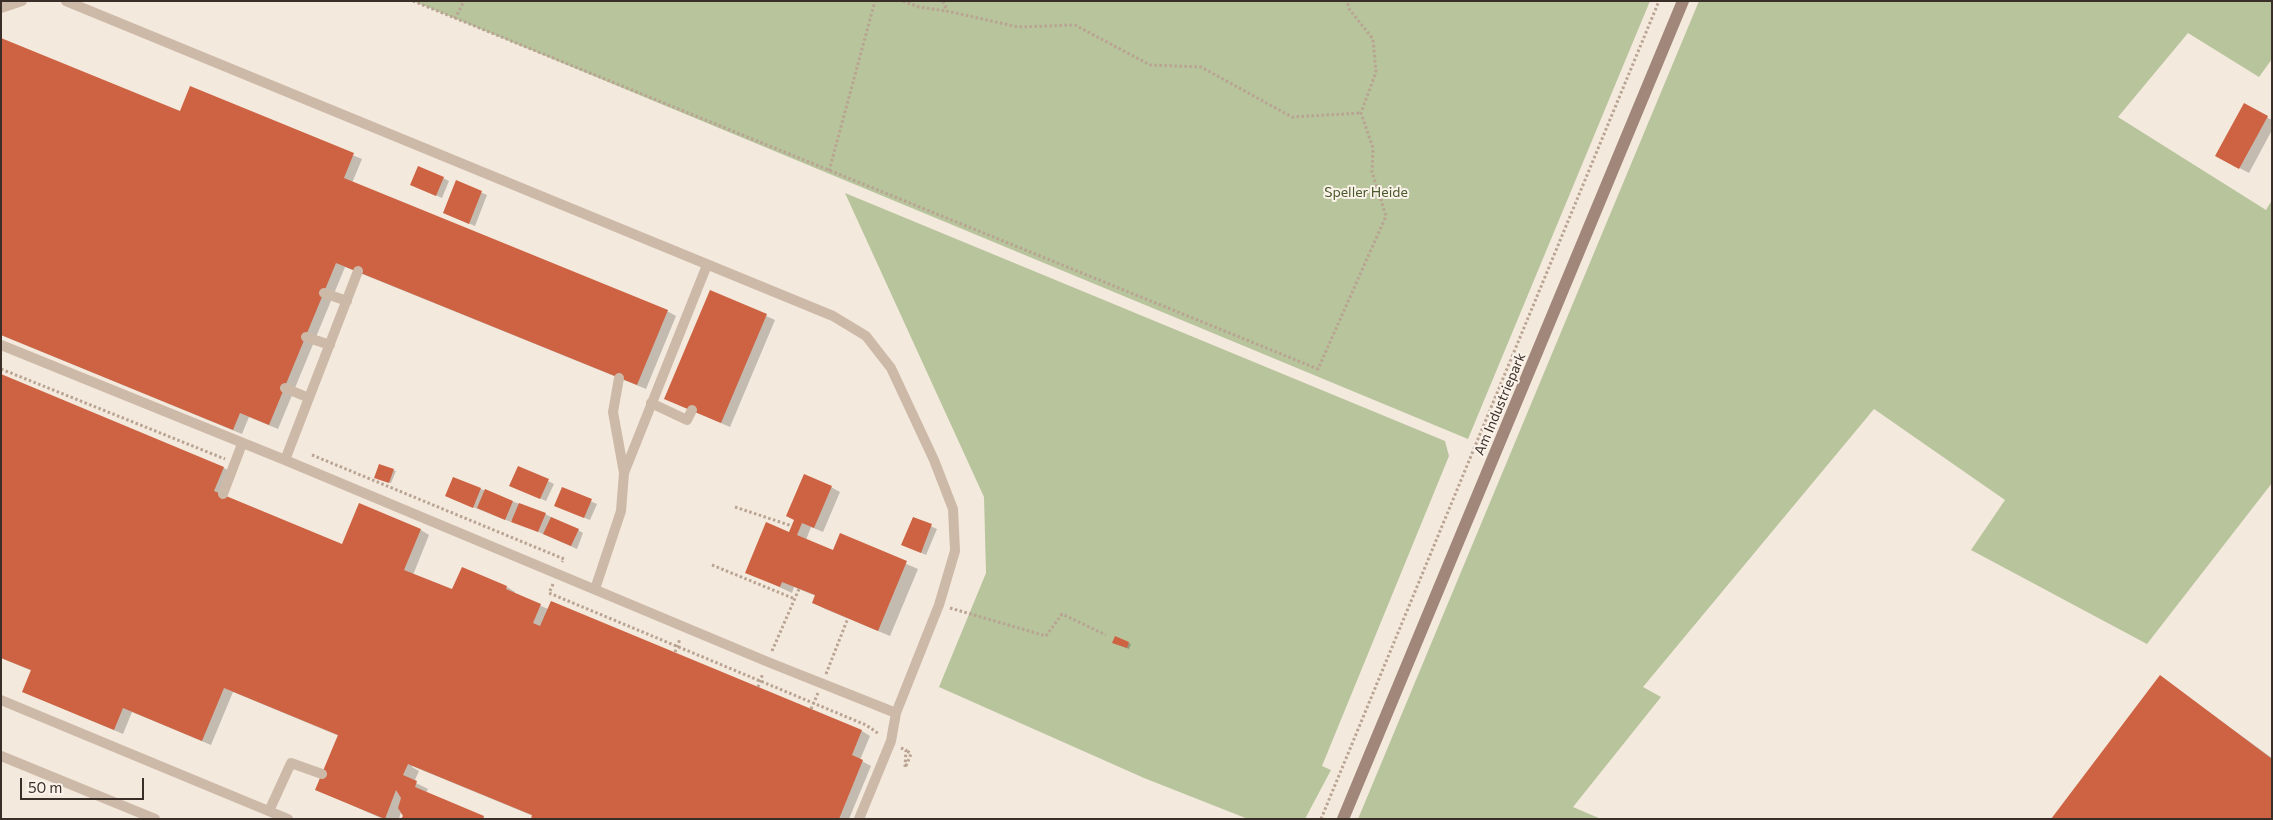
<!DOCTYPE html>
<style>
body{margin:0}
#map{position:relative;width:2273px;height:820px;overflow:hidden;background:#f4e9dd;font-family:Commissioner,sans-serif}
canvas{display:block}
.frame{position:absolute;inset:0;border:2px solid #3a2e29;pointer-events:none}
.scale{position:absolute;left:20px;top:778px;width:124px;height:22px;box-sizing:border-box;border:2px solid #3a2e29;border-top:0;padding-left:6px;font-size:15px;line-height:18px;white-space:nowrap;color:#3a2e29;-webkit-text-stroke:4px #fbf3ea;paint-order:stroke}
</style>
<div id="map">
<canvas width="2273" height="820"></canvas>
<div class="frame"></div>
<div class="scale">50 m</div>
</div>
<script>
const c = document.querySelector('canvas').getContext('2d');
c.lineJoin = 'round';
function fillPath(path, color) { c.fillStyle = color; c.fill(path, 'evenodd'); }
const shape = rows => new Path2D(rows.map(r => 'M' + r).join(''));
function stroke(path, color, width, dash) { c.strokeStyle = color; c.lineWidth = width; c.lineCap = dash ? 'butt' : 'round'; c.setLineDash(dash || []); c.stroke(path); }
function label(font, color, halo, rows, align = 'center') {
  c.font = font + ' Commissioner,sans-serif'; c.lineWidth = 4; c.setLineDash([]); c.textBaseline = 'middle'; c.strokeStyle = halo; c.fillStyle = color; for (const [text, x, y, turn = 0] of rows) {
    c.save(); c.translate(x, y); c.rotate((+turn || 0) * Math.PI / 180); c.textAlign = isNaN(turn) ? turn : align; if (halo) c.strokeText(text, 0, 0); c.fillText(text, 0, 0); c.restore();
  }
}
const green = shape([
 [413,1,1650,1,1468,439],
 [1699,1,2272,1,2272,59,2259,77,2188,33,2118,117,2266,210,2272,200,2272,483,2147,644,1971,550,2005,500,1874,409,1643,687,1661,697,1573,807,1601,819,1358,819],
 [845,193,1445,441,1449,456,1322,766,1331,770,1305,819,1248,819,1144,778,939,687,986,573,984,497]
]);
const shadow = shape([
 [1,39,181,113,191,88,362,159,352,183,667,311,676,316,646,389,345,267,278,429,249,417,242,434,1,335],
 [2244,105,2272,120,2272,130,2249,173,2226,161],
 [443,178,449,181,442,198,417,187],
 [457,182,487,195,475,226,444,213],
 [711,291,775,320,730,427,674,403],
 [1,375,224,468,232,473,223,496,343,545,421,530,429,535,413,575,453,591,507,587,515,592,514,594,548,609,551,603,862,731,870,736,860,760,871,766,849,819,532,819,533,816,412,766,412,767,419,771,414,782,428,789,426,793,487,819,403,819,404,815,401,812,399,819,383,819,317,790,339,736,233,692,211,745,132,712,123,734,33,696,32,671,1,658],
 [393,470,396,471,391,483,378,479],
 [453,478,545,514,578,530,583,533,577,549,511,520,511,522,452,499],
 [548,481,554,484,546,501,516,488],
 [831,487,840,492,823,532,811,527,806,540,833,551,840,535,918,569,890,636,825,609,813,602,816,596,794,587,792,593,747,572,790,533],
 [563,489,597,504,590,520,562,509],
 [913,518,937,529,926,555,908,547],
 [1129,643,1131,644,1129,649,1116,644],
 [2161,677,2272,758,2272,819]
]);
const building = shape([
 [1,38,180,111,190,86,354,153,344,178,668,310,637,385,336,263,269,425,240,413,233,430,1,335],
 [2244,103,2268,116,2239,169,2215,156],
 [418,166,444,177,436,196,410,185],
 [456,180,482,191,469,224,443,213],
 [710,290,767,314,721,423,664,399],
 [1,374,224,467,214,491,342,544,359,503,421,529,404,570,452,589,462,567,507,586,506,589,541,604,533,623,540,626,551,601,862,730,852,755,863,760,839,819,531,819,532,815,408,764,403,775,417,781,415,787,484,816,483,819,401,819,403,816,398,808,401,798,396,790,385,819,315,790,338,735,224,688,202,741,123,708,114,730,22,692,31,670,1,658],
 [379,464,394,469,389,483,374,478],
 [518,466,549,479,540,499,509,486],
 [804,474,832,486,814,528,802,523,797,535,833,550,840,533,907,561,878,631,812,603,815,595,782,582,780,587,745,573,766,522,789,532,794,520,786,516],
 [453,477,481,488,473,508,445,496],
 [562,487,592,499,584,518,554,506],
 [485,489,513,501,505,520,477,508],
 [519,503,546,513,538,532,511,522],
 [551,517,579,529,571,546,543,534],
 [913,517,932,524,921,553,901,545],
 [1115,636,1129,642,1127,648,1112,643],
 [2160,675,2272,759,2272,819,2051,819]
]);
const path = shape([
 [413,1,1318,369,1386,216,1372,172,1373,148,1361,113,1376,72,1373,39,1349,9,1347,1],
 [903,1,919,7,946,11],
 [943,1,947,11,1018,27,1075,25,1150,65,1201,67,1292,117,1361,113],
 [455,19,464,1],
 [829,171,875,1],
 [1,369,225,459],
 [312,455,564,559,562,562],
 [735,507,792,526],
 [712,565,795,599],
 [553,584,549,593,866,725,879,734],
 [950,608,1046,636,1062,614,1106,635],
 [772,651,799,589],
 [675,652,680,639],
 [826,674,848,618],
 [758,687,763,673],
 [811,709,818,693],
 [901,748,906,750,905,767],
 [906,766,911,754,906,750],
 [1321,819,1659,1]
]);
const lane = shape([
 [66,1,833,316,866,336,891,368,934,460,953,509,955,551,939,605,896,713],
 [1,8,22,1],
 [324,293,347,301],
 [306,337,330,345],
 [1,345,285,460,768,662,896,713,891,741,859,819],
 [619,378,613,412,624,473],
 [285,388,309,398],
 [651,403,687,420,692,410],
 [285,460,358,271],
 [223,494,242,444],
 [595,589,621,511,624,473,707,265],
 [1,700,288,819],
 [1,756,155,819],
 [269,811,291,763,322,774]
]);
const secondary = shape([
 [1343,819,1683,1]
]);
const parkNames = [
 ["Speller Heide",1366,192]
];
const streetNames = [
 ["Am Industriepark",1500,404,-67]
];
fillPath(green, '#b7c49c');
fillPath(shadow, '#0003');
fillPath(building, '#cd6343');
stroke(path, '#b9a392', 3, [2.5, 2.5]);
stroke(lane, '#cdb9a8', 10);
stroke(secondary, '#a18779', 12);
label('14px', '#49592b', '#fbf3ea', parkNames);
label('14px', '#3a2e29', '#fbf3ea', streetNames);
</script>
